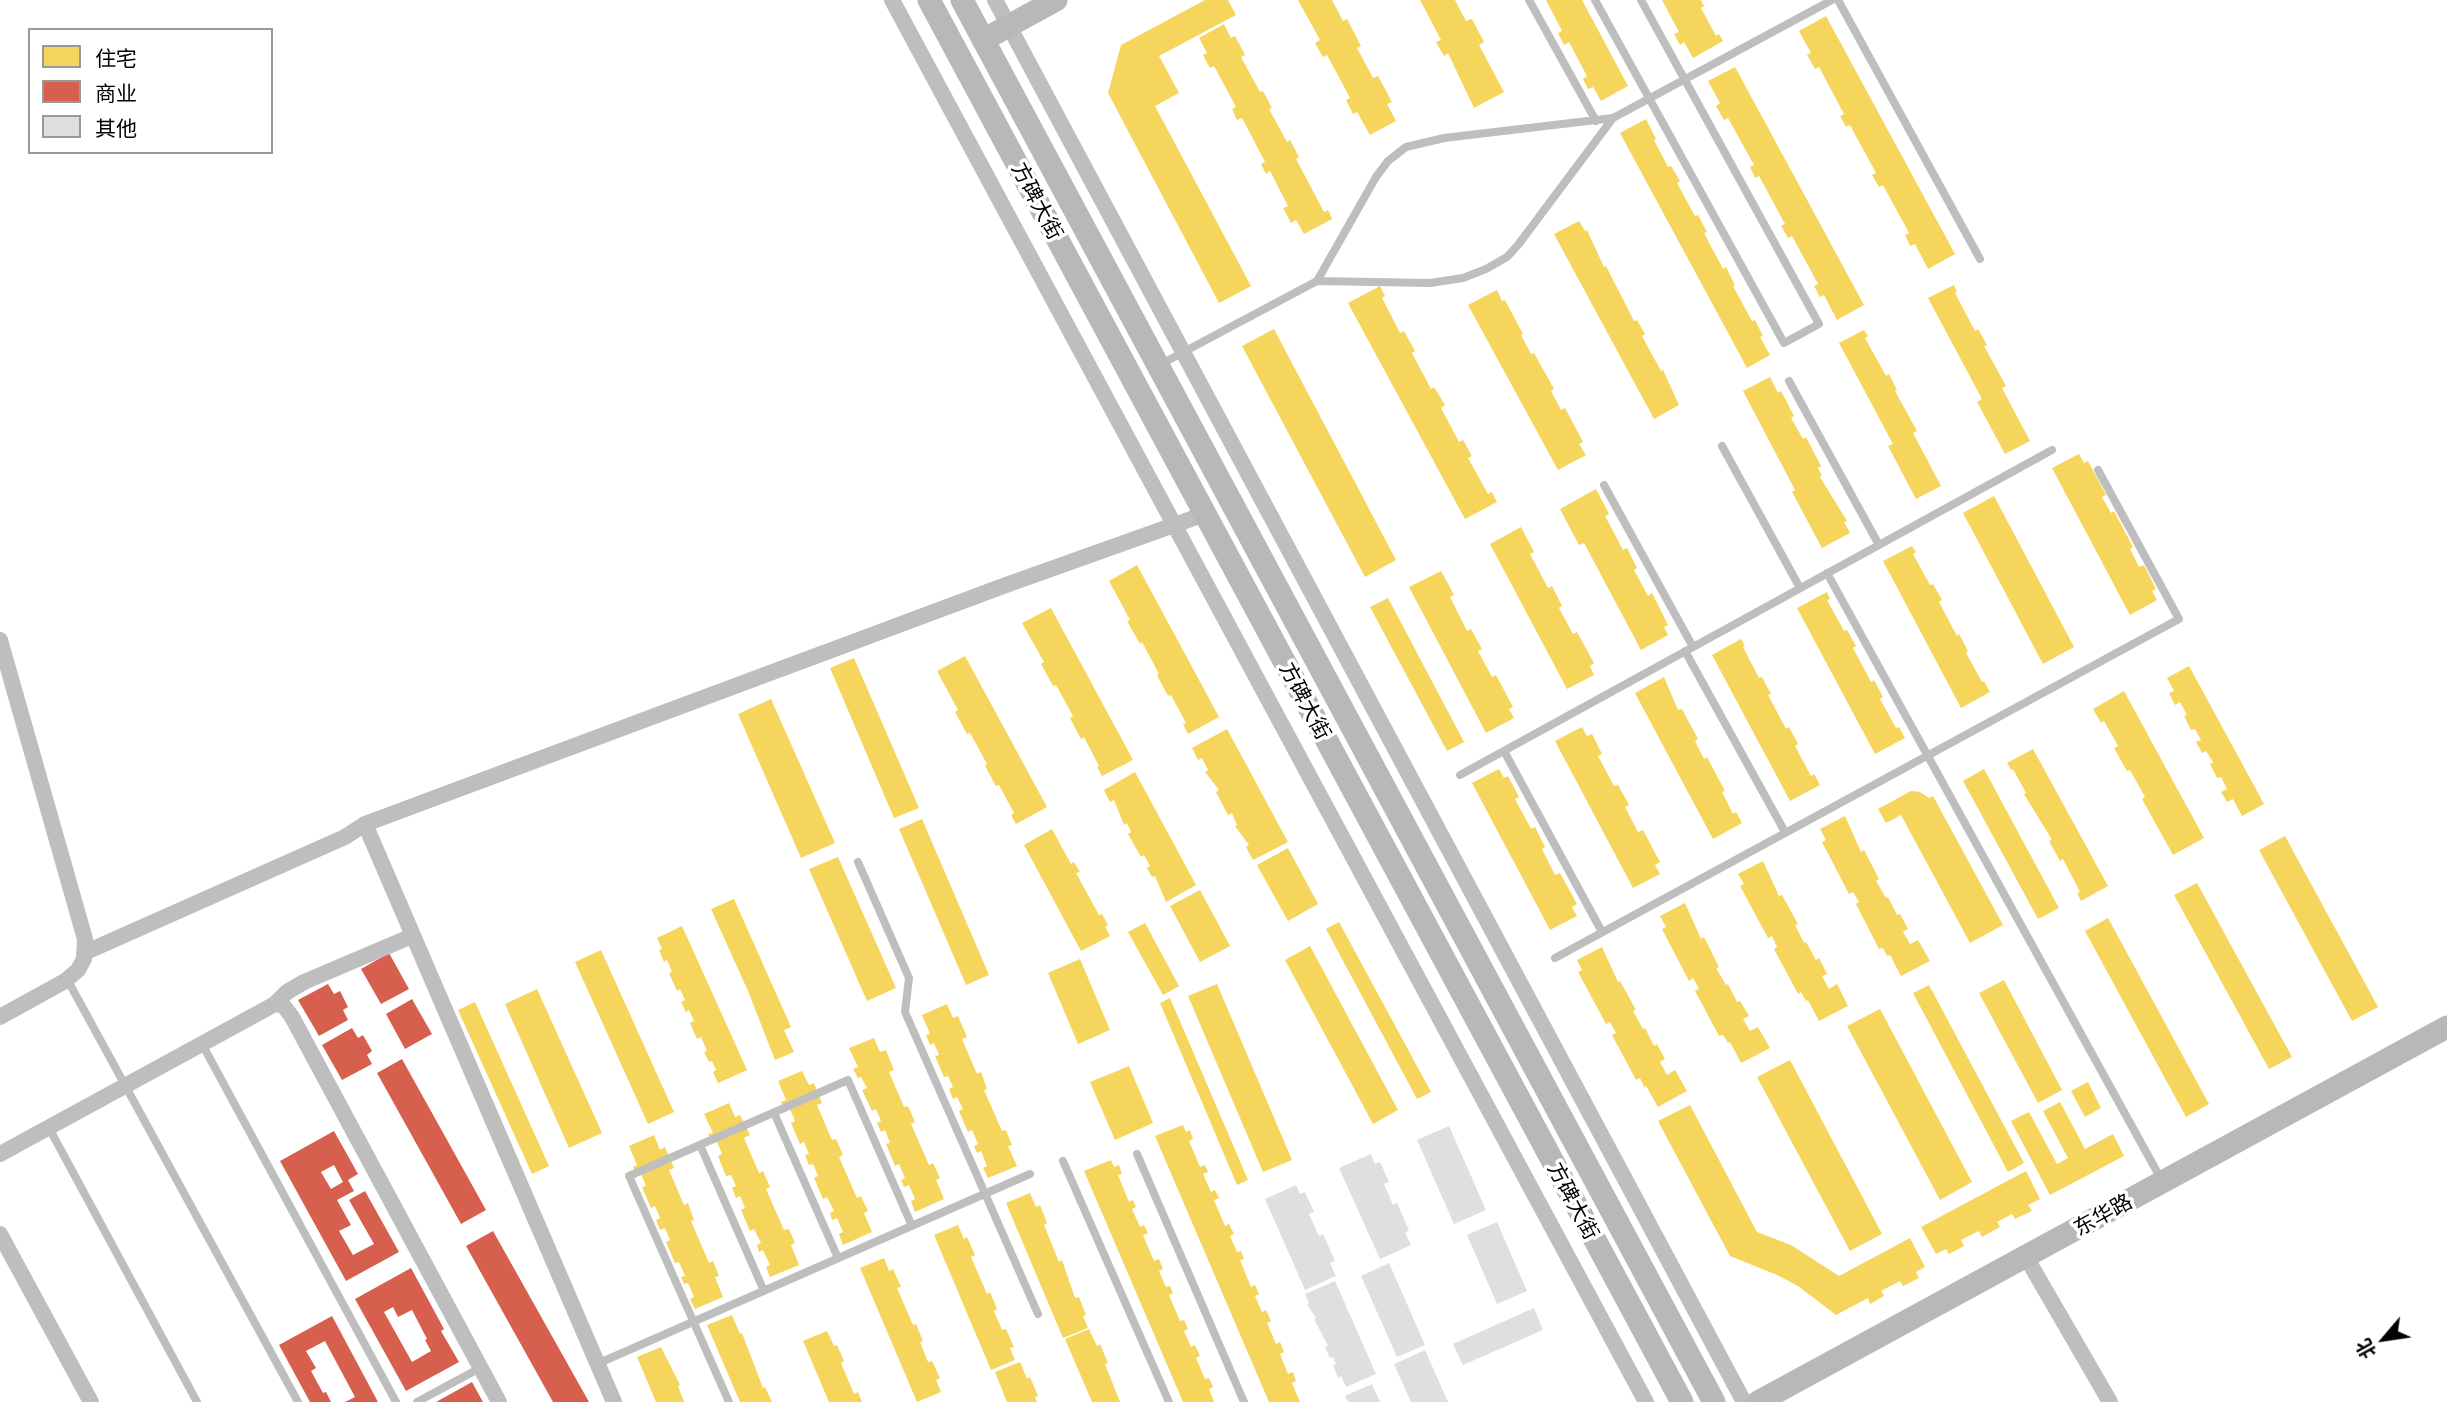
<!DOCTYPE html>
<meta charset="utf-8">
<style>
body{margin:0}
#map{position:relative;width:2447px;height:1402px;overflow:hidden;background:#fff;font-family:Ubuntu,"Noto Sans SC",sans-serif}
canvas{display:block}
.legend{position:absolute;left:28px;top:28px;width:245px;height:126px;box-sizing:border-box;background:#fff;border:2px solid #999;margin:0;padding:9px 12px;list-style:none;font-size:21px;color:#000}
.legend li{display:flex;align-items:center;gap:14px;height:35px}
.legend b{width:35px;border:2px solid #999}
.north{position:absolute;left:2349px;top:1304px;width:70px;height:70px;-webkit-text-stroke:5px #fff;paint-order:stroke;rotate:241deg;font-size:19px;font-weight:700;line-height:28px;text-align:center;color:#000}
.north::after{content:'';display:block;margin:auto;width:24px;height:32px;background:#000;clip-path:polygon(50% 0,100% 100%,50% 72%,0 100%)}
</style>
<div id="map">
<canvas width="2447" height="1402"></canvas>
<ul class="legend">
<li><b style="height:19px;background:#f6d55c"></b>住宅</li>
<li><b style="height:19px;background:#d6604d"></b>商业</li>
<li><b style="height:19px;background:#dfdfdf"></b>其他</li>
</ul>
<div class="north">北</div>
</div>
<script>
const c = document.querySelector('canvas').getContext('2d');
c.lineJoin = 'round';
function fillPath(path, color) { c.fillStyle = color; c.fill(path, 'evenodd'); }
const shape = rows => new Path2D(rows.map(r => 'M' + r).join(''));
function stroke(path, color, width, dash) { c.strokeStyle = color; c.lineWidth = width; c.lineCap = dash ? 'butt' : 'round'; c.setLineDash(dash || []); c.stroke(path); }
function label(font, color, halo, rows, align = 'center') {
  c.font = font + ' Ubuntu,"Noto Sans SC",sans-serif'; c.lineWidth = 7; c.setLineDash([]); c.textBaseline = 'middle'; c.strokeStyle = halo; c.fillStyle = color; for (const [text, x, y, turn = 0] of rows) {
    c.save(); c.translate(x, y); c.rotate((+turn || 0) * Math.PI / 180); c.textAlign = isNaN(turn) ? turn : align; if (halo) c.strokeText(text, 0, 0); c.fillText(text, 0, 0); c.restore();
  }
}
const homes = shape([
 [1205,0,1228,0,1236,15,1159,56,1179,93,1155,106,1251,286,1219,303,1108,93,1121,45],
 [1298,0,1332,0,1343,21,1347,19,1361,46,1357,48,1373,78,1378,76,1392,102,1387,104,1396,121,1370,135,1357,112,1353,114,1346,100,1350,98,1327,55,1323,57,1315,43,1320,40],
 [1420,0,1455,0,1466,21,1472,19,1484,42,1479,45,1504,92,1474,108,1448,53,1444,56,1436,42,1441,40],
 [1546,0,1582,0,1628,86,1601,101,1593,87,1588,89,1583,79,1587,76,1569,42,1564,45,1558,33,1562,31],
 [1662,0,1701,0,1704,6,1701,8,1716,36,1719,34,1723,41,1693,58,1684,42,1680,45,1674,34,1679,32],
 [1826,16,1955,254,1928,269,1915,244,1910,246,1905,235,1909,233,1883,185,1879,187,1872,175,1876,173,1850,125,1846,127,1840,116,1844,114,1819,67,1815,69,1807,55,1811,53,1799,31],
 [1224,24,1231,38,1235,36,1245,55,1241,57,1260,92,1263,91,1272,108,1269,109,1287,142,1290,140,1299,157,1296,159,1324,212,1328,210,1332,219,1304,234,1296,220,1291,223,1283,208,1288,206,1270,171,1266,174,1261,164,1265,162,1242,118,1237,120,1232,109,1236,107,1214,66,1210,68,1203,55,1207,53,1199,38],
 [1735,67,1864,305,1837,320,1824,295,1820,297,1814,286,1818,284,1792,236,1788,238,1781,226,1785,224,1759,176,1755,178,1750,167,1754,165,1728,118,1724,120,1716,106,1720,103,1708,81],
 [1646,119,1656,139,1654,140,1668,167,1671,166,1680,181,1677,183,1695,216,1698,215,1707,232,1704,233,1723,269,1726,267,1735,285,1733,286,1752,321,1755,320,1763,336,1760,337,1770,355,1747,368,1620,133],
 [1579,221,1585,231,1587,230,1604,267,1606,266,1634,321,1637,320,1645,334,1642,336,1661,371,1663,370,1679,405,1654,419,1554,234],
 [1954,285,1957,292,1955,293,1975,331,1978,329,1987,345,1984,346,2006,386,2002,388,2030,441,2005,454,1977,402,1982,399,1928,298],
 [1380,286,1385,296,1382,298,1400,333,1404,331,1415,351,1412,353,1431,389,1434,387,1445,405,1441,408,1459,442,1463,440,1472,456,1468,458,1488,494,1492,492,1497,502,1465,519,1348,303],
 [1497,290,1502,301,1505,300,1523,334,1521,335,1531,354,1534,353,1554,389,1551,391,1561,410,1565,408,1583,442,1579,444,1586,455,1558,470,1468,305],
 [1274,329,1396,560,1365,577,1242,346],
 [1864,330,1868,336,1865,338,1886,376,1889,374,1897,390,1895,391,1917,431,1913,433,1941,486,1916,499,1888,446,1893,444,1839,343],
 [1770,377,1778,393,1781,391,1794,416,1791,418,1803,439,1806,437,1821,466,1818,468,1822,476,1820,477,1847,521,1844,522,1850,533,1822,548,1792,492,1795,490,1743,391],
 [2079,454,2084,463,2088,461,2106,495,2102,497,2111,513,2114,511,2133,547,2130,549,2139,567,2144,565,2156,589,2152,591,2157,600,2130,615,2052,468],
 [1596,489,1609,514,1605,516,1623,550,1627,548,1637,568,1634,570,1648,596,1652,593,1668,625,1664,627,1668,635,1641,650,1584,543,1579,545,1560,509],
 [1994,496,2074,647,2043,664,1963,513],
 [1521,527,1534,552,1530,554,1548,588,1552,586,1562,606,1559,608,1573,634,1577,632,1594,663,1590,666,1594,675,1567,689,1490,544],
 [1912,546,1916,552,1913,554,1930,585,1933,584,1942,600,1939,602,1957,636,1959,634,1968,651,1966,653,1982,682,1984,681,1990,692,1961,708,1883,561],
 [1137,565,1219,717,1188,734,1183,724,1186,723,1171,695,1168,696,1157,675,1159,674,1142,642,1140,644,1127,621,1130,620,1109,581],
 [1441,571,1454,595,1450,597,1467,631,1471,629,1482,649,1478,651,1492,677,1496,675,1513,707,1509,709,1514,718,1486,733,1409,587],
 [1827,592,1830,599,1827,600,1844,631,1847,630,1856,646,1853,648,1871,682,1874,680,1883,697,1880,699,1896,728,1899,727,1905,738,1875,754,1797,608],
 [1388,598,1464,742,1447,751,1370,607],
 [1051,608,1133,760,1102,776,1097,767,1099,766,1084,737,1081,739,1070,718,1073,716,1056,685,1053,686,1041,664,1044,662,1022,623],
 [1741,639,1745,646,1743,647,1759,678,1762,677,1771,694,1768,695,1786,729,1789,727,1798,744,1795,746,1811,776,1814,774,1820,785,1790,801,1712,655],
 [965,656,1047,807,1016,824,1011,815,1014,813,999,785,996,786,985,766,987,764,970,733,967,734,955,712,958,710,937,671],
 [854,658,919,808,894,818,830,668],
 [2189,666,2264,804,2242,816,2233,799,2227,802,2221,792,2227,789,2221,777,2217,778,2210,764,2213,762,2206,751,2202,753,2196,742,2201,740,2195,729,2191,730,2184,716,2187,715,2180,702,2175,705,2169,693,2174,691,2167,678],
 [1664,677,1678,710,1682,709,1698,739,1695,741,1704,759,1707,757,1725,791,1722,792,1733,814,1736,812,1742,823,1713,839,1635,693],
 [2124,691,2204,838,2173,855,2142,799,2145,797,2130,770,2127,771,2114,748,2118,746,2104,721,2101,723,2093,709],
 [771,699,835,843,801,858,738,714],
 [1582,727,1587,736,1592,734,1602,754,1598,756,1614,786,1618,785,1629,805,1625,807,1638,832,1643,830,1660,862,1655,865,1660,874,1633,888,1555,741],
 [1227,729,1288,842,1253,860,1246,847,1249,845,1235,826,1237,825,1232,813,1228,815,1216,792,1219,790,1205,772,1208,770,1202,758,1198,760,1192,748],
 [2033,749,2108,886,2081,901,2077,893,2080,892,2063,859,2060,861,2049,841,2052,840,2024,794,2026,793,2013,769,2011,770,2007,763],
 [1499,769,1504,778,1508,776,1519,797,1515,799,1531,829,1535,827,1545,847,1542,849,1555,875,1560,873,1577,904,1572,907,1577,916,1550,930,1472,783],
 [1984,769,2059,908,2038,919,1963,781],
 [1135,772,1196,885,1166,902,1155,876,1152,877,1147,868,1150,866,1144,855,1141,857,1128,834,1131,832,1127,823,1124,825,1114,800,1110,802,1104,790],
 [1911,791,1920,792,1929,798,1933,796,2003,925,1970,943,1901,815,1886,823,1878,809],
 [1845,816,1861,852,1864,850,1879,879,1876,881,1886,898,1888,897,1897,915,1900,914,1908,929,1903,932,1910,944,1918,940,1930,961,1901,976,1890,955,1887,956,1883,948,1879,949,1856,904,1859,902,1853,892,1849,894,1822,842,1826,840,1820,829],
 [922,819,989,975,966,985,899,829],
 [1052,829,1071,864,1074,862,1080,872,1076,873,1099,915,1102,914,1108,925,1105,927,1110,936,1081,951,1024,845],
 [2285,836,2378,1007,2352,1021,2259,850],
 [1288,848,1318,904,1288,921,1257,865],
 [838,857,896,988,867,1001,809,869],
 [1763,861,1779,896,1782,895,1798,924,1795,925,1804,943,1806,942,1816,960,1819,958,1827,974,1822,976,1829,989,1837,984,1848,1006,1819,1021,1808,1000,1806,1001,1801,992,1798,994,1774,949,1777,947,1772,936,1768,938,1740,886,1744,884,1738,874],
 [2197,883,2292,1057,2269,1069,2174,895],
 [1200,890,1230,946,1200,962,1170,906],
 [734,899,791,1027,784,1030,794,1052,775,1060,748,991,711,909],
 [1685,903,1701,939,1704,937,1719,967,1716,968,1726,985,1728,984,1737,1002,1740,1001,1749,1016,1743,1019,1750,1031,1758,1027,1770,1048,1741,1063,1730,1042,1728,1043,1723,1035,1719,1036,1695,991,1699,989,1693,978,1689,981,1662,929,1666,927,1660,916],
 [2108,918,2209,1104,2186,1117,2085,931],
 [1339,922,1431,1092,1417,1099,1326,929],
 [1145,923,1179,986,1163,995,1128,932],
 [682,926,747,1070,718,1083,713,1072,716,1070,712,1061,709,1062,704,1052,707,1051,701,1037,697,1039,690,1023,694,1021,689,1010,686,1012,681,1002,685,1000,680,989,677,991,669,973,672,972,667,960,664,962,659,950,662,949,657,938],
 [1310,946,1398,1110,1373,1124,1285,960],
 [1602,947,1618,982,1620,981,1636,1010,1633,1011,1643,1029,1645,1028,1654,1046,1657,1044,1665,1059,1660,1062,1667,1075,1675,1070,1687,1091,1658,1107,1646,1086,1644,1087,1640,1078,1636,1080,1612,1035,1616,1033,1610,1022,1606,1024,1578,972,1582,970,1577,960],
 [601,950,674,1112,648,1124,575,962],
 [1080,959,1110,1030,1078,1044,1048,973],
 [2004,980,2062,1090,2038,1103,1979,993],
 [1217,984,1292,1160,1263,1172,1188,996],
 [1929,985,2024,1163,2008,1172,1913,993],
 [537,989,602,1133,569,1148,505,1004],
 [1170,998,1248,1180,1237,1185,1160,1003],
 [475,1002,549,1166,532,1174,458,1010],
 [947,1004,953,1018,958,1016,967,1037,962,1039,977,1074,981,1072,987,1089,984,1090,1002,1131,1006,1130,1012,1145,1008,1146,1017,1166,988,1178,983,1168,987,1166,981,1151,977,1153,974,1146,978,1144,972,1130,968,1132,959,1111,963,1109,957,1097,953,1099,949,1089,953,1087,948,1076,944,1077,935,1056,939,1055,934,1043,930,1045,926,1035,930,1034,922,1015],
 [1880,1009,1972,1182,1940,1200,1847,1026],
 [874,1038,880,1052,886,1050,894,1070,889,1072,904,1107,908,1106,915,1122,911,1124,929,1165,933,1163,940,1178,936,1180,944,1199,915,1212,911,1201,915,1199,909,1185,904,1187,901,1180,905,1178,899,1164,895,1166,886,1144,890,1143,885,1130,881,1132,877,1123,881,1121,876,1109,872,1111,862,1090,867,1088,861,1077,858,1078,853,1069,858,1067,849,1048],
 [1790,1060,1882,1234,1850,1251,1757,1077],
 [1129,1066,1153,1123,1115,1140,1090,1082],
 [802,1071,809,1085,814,1083,822,1103,817,1105,832,1140,836,1139,843,1155,839,1157,857,1198,861,1196,868,1211,864,1213,872,1232,843,1245,839,1234,843,1232,837,1218,832,1220,830,1213,834,1211,827,1197,823,1199,814,1178,818,1176,813,1164,809,1165,805,1155,809,1154,804,1142,800,1144,791,1123,795,1121,790,1109,785,1111,781,1102,786,1100,778,1081],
 [2088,1082,2101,1108,2085,1117,2071,1091],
 [2060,1102,2085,1149,2113,1134,2124,1156,2050,1195,2011,1121,2029,1112,2057,1164,2068,1158,2043,1111],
 [729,1103,735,1117,740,1115,750,1135,744,1138,759,1173,763,1171,770,1187,766,1189,784,1230,789,1229,795,1243,791,1245,799,1265,770,1277,766,1267,770,1265,763,1250,759,1252,757,1245,761,1243,754,1229,750,1231,741,1210,745,1208,740,1196,736,1198,732,1188,736,1186,731,1175,726,1176,718,1156,722,1154,717,1142,712,1144,708,1134,713,1133,704,1114],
 [1690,1105,1757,1232,1791,1245,1839,1276,1910,1238,1925,1267,1916,1272,1919,1278,1903,1286,1900,1281,1881,1291,1884,1296,1870,1304,1868,1298,1836,1315,1798,1286,1777,1275,1730,1256,1658,1121],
 [1183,1125,1186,1132,1190,1130,1193,1139,1189,1141,1200,1167,1205,1165,1208,1172,1203,1174,1211,1192,1215,1190,1219,1198,1214,1200,1225,1226,1229,1224,1234,1234,1230,1236,1237,1252,1241,1251,1244,1259,1240,1260,1251,1287,1255,1285,1259,1294,1255,1296,1262,1312,1266,1310,1271,1321,1267,1323,1276,1344,1280,1342,1284,1352,1280,1354,1288,1374,1293,1372,1296,1381,1292,1383,1300,1402,1269,1402,1155,1136],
 [654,1135,660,1150,665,1147,674,1168,669,1170,684,1205,688,1203,694,1220,691,1221,709,1263,713,1261,719,1276,715,1277,723,1297,695,1309,690,1299,694,1297,688,1283,684,1284,681,1277,685,1276,679,1262,675,1263,666,1242,670,1240,665,1228,660,1230,656,1220,660,1218,655,1206,651,1208,642,1187,646,1186,641,1174,637,1176,633,1167,637,1165,629,1146],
 [1111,1160,1114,1167,1119,1165,1122,1174,1118,1175,1129,1202,1133,1200,1136,1207,1132,1209,1140,1227,1144,1225,1148,1233,1143,1235,1154,1261,1159,1259,1163,1269,1159,1271,1166,1287,1170,1286,1173,1293,1169,1295,1180,1321,1184,1320,1188,1329,1184,1331,1191,1347,1195,1345,1200,1356,1196,1358,1205,1379,1209,1378,1213,1387,1209,1389,1214,1402,1183,1402,1084,1171],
 [2026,1171,2040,1199,2028,1205,2032,1211,2015,1219,2012,1214,1997,1222,2000,1227,1982,1237,1979,1231,1961,1240,1964,1246,1949,1254,1946,1249,1936,1254,1921,1227],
 [1030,1193,1036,1207,1040,1205,1047,1223,1044,1225,1059,1262,1062,1260,1075,1298,1079,1297,1086,1315,1083,1316,1088,1328,1063,1338,1006,1203],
 [958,1225,964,1239,967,1237,975,1255,971,1257,987,1294,990,1292,997,1309,994,1311,1002,1330,1006,1329,1014,1347,1010,1348,1015,1360,991,1370,934,1235],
 [884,1258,889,1271,893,1269,901,1287,897,1288,913,1325,916,1324,923,1341,920,1342,928,1362,932,1361,940,1378,936,1380,941,1392,917,1402,860,1268],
 [732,1315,740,1334,742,1333,763,1388,765,1387,772,1402,740,1402,707,1325],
 [1089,1329,1097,1346,1100,1344,1108,1363,1105,1364,1120,1402,1092,1402,1065,1339],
 [827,1331,834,1346,837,1345,844,1361,841,1363,854,1394,858,1392,862,1402,829,1402,803,1341],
 [661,1347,680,1385,678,1386,684,1402,656,1402,637,1357],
 [1020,1362,1027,1379,1030,1377,1038,1396,1035,1397,1037,1402,1007,1402,995,1372]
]);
const shops = shape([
 [389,953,409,989,381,1004,361,969],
 [328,984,334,994,340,991,348,1007,343,1010,348,1020,319,1036,298,1000],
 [412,999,432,1034,405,1049,386,1014],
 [352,1028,358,1038,363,1035,372,1051,367,1055,372,1064,342,1080,322,1045],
 [402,1059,486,1210,461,1224,377,1073],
 [334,1131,358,1174,348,1180,354,1191,337,1200,351,1225,339,1231,353,1255,374,1244,349,1200,365,1191,399,1252,346,1281,280,1161],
 [334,1165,343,1182,331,1189,321,1172],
 [493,1231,589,1402,553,1402,466,1246],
 [411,1268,444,1329,441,1331,459,1362,406,1391,355,1299],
 [393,1307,398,1317,412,1310,427,1339,425,1340,431,1351,412,1362,384,1312],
 [332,1316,378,1402,345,1402,355,1397,325,1341,306,1351,316,1368,311,1371,323,1393,326,1392,331,1402,310,1402,279,1345],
 [472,1382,483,1402,436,1402]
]);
const building = shape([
 [1449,1126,1486,1210,1454,1224,1417,1140],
 [1371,1154,1375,1164,1380,1162,1389,1182,1384,1184,1393,1205,1397,1203,1409,1230,1405,1233,1411,1245,1380,1259,1339,1168],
 [1296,1185,1300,1194,1305,1192,1314,1212,1309,1214,1319,1236,1323,1234,1335,1261,1330,1263,1336,1276,1305,1290,1265,1199],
 [1497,1222,1527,1291,1497,1304,1467,1235],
 [1389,1263,1425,1345,1397,1357,1361,1276],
 [1335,1281,1376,1374,1346,1387,1341,1376,1338,1378,1333,1365,1336,1364,1333,1357,1330,1358,1325,1347,1328,1346,1314,1319,1316,1318,1307,1304,1309,1303,1305,1294],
 [1534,1308,1543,1330,1463,1365,1453,1344],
 [1425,1350,1448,1402,1411,1402,1394,1364],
 [1372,1384,1380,1402,1348,1402,1345,1396]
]);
const lane = shape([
 [1529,0,1596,121],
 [1595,0,1784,343,1819,324,1641,0],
 [1838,0,1980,259],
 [1317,281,1376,177,1388,161,1406,147,1444,138,1613,118,1832,0],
 [1161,364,1317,281,1430,283,1463,278,1486,269,1507,257,1518,245,1613,118],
 [1789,381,1879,545],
 [1722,446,1800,588],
 [1604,485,1693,647],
 [1827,573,2161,1179],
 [1685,651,1785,832],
 [1504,751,1602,932],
 [1460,775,2052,450],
 [858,862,909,978,905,1012,1038,1314],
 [1555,958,2179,619,2098,470],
 [67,979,298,1402],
 [202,1044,396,1402],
 [774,1113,838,1258],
 [49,1128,197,1402],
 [700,1145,764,1291],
 [1137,1154,1244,1402],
 [1063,1161,1169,1402],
 [597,1364,1030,1174],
 [417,1402,480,1368],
 [729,1402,629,1176,848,1080,912,1226]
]);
const street = shape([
 [892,0,1646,1402],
 [995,0,1744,1402],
 [0,640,85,939,84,959,78,970,65,981,0,1017],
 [365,824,614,1402],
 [84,953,345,837,365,824,1006,585,1205,514],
 [275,1004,287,992,304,982,412,936],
 [0,1154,275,1004,283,1005,292,1017,499,1402],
 [0,1234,91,1402],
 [2026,1257,2110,1402]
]);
const secondary = shape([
 [929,0,1682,1402],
 [962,0,1714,1402],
 [983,40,1056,0],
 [1758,1402,2447,1027]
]);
const streetNames = [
 ["方碑大街",1037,201,62],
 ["方碑大街",1305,701,62],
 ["方碑大街",1573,1201,62],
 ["东华路",2103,1215,-29]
];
fillPath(homes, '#f6d55c');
fillPath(shops, '#d6604d');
fillPath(building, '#dfdfdf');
stroke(lane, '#bebebe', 8);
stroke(street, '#bebebe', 16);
stroke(secondary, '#b8b8b8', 23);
label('21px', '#000', '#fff', streetNames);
</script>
